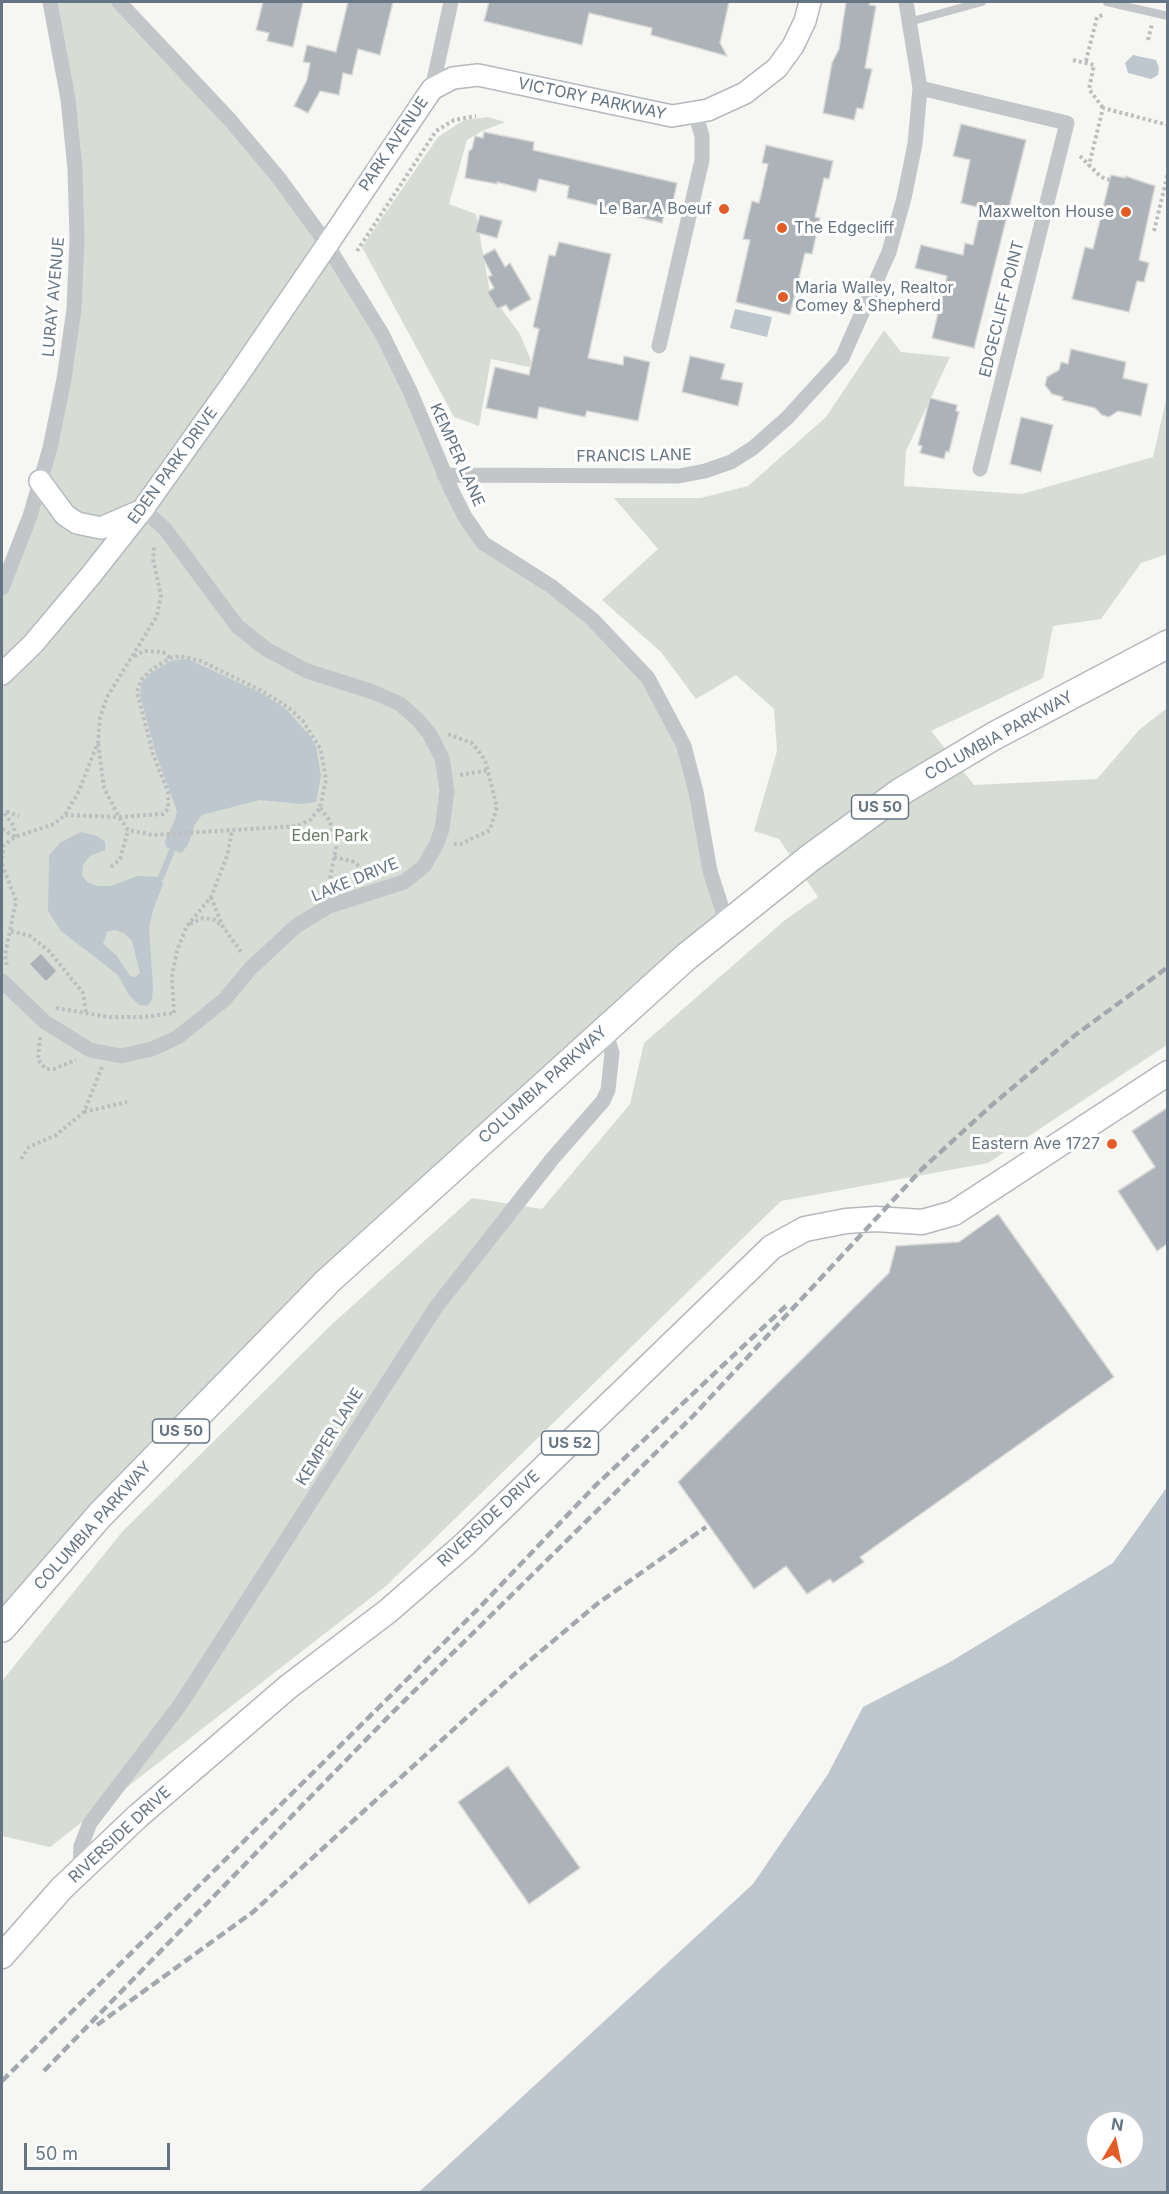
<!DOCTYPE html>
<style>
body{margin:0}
#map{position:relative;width:1169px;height:2194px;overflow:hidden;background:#f6f6f3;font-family:Inter,sans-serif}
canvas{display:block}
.frame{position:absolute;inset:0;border:3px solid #657584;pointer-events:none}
.north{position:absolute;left:1085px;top:2110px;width:60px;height:60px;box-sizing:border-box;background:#fff;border:2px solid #c1c8ce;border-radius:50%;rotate:9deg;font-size:16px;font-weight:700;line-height:24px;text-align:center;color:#657584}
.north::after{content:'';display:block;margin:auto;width:21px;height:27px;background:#e45c25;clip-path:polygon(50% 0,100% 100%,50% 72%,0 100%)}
.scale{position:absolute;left:24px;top:2143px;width:146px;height:27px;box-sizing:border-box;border:3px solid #657584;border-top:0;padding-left:8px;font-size:18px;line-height:21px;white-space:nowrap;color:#657584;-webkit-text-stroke:4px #fff;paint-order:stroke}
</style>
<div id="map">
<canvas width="1169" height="2194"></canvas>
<div class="frame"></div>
<div class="north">N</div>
<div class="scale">50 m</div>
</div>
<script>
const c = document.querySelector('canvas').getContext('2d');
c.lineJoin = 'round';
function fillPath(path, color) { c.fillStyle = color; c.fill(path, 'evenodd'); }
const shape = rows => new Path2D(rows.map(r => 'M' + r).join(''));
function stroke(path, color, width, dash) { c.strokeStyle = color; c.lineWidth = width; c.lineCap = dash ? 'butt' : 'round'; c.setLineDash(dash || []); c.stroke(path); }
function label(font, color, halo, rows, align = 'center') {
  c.font = font + ' Inter,sans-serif'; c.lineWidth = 6; c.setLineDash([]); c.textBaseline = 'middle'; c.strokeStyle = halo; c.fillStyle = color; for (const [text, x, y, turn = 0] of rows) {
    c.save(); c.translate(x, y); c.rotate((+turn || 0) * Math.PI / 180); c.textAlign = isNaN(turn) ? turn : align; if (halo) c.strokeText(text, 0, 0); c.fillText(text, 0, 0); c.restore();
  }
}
const green = shape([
 [50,2,119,2,230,120,344,271,483,543,592,619,667,710,727,924,521,1105,2,1628,2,588,50,448,77,239],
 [488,117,505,122,482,131,467,140,449,204,476,214,490,293,520,334,534,368,491,359,479,426,454,417,362,247,438,137,464,120],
 [884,330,901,352,950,357,906,451,904,486,1022,494,1153,457,1167,396,1167,554,1141,563,1101,619,1053,626,1043,678,931,731,974,785,1097,779,1139,730,1167,708,1167,1045,988,1163,781,1201,386,1586,50,1847,2,1836,2,1681,122,1532,330,1326,472,1198,542,1209,630,1104,644,1043,785,920,818,897,779,839,754,831,777,751,774,709,736,675,696,699,661,652,602,600,658,549,614,498,701,498,748,486,826,417]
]);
const water = shape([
 [1133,55,1156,60,1159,68,1158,75,1151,79,1128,73,1125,63],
 [735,309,772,317,767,337,730,328],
 [181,659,190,660,263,694,287,710,310,736,316,747,321,776,316,802,301,804,260,800,202,815,195,824,188,845,181,853,166,847,165,841,175,820,177,811,155,751,140,695,142,682,151,673,170,661],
 [81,832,97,836,105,842,105,850,90,856,83,865,82,875,88,883,98,886,111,886,137,876,161,877,163,884,153,910,149,928,153,987,152,1000,147,1006,139,1005,129,995,118,975,61,931,48,911,49,855,61,842],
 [115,930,124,933,132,941,140,973,135,977,130,976,117,956,103,944,107,932],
 [1167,1487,1167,2192,419,2192,753,1884,828,1774,863,1707,950,1662,1113,1563],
 [1097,2122,1133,2122,1133,2158,1097,2158]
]);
const stream = shape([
 [161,877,172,851]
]);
const building = shape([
 [263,2,303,2,293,47,267,41,269,33,256,30,263,2],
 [348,2,393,2,380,55,358,49,352,75,343,73,339,95,320,91,308,113,294,106,307,80,310,63,303,62,307,45,336,52,348,2],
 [489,2,729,2,720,43,727,56,651,35,652,28,589,13,582,45,484,21,489,2],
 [846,2,870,2,869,5,876,6,865,68,872,69,863,109,857,108,854,120,823,113,832,63,839,49,846,2],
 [961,124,1026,140,974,348,932,338,947,276,915,268,921,245,963,255,965,243,973,245,981,208,961,203,970,160,953,156,961,124],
 [484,132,534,142,533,150,677,183,670,215,664,214,662,223,637,217,637,215,567,198,569,186,539,179,536,192,497,182,497,184,465,178,469,151,472,149,475,136,483,138,484,132],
 [766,145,833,161,829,179,824,178,815,217,820,218,812,254,805,253,790,315,736,302,750,240,743,239,752,201,759,203,768,164,762,163,766,145],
 [1111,175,1125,178,1125,176,1155,186,1139,260,1149,263,1144,282,1137,281,1129,312,1072,299,1085,247,1093,249,1111,175],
 [480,215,502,221,497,238,475,232,480,215],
 [559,242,611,254,588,358,623,365,624,356,650,362,638,421,587,411,585,417,539,407,537,419,486,408,495,367,529,375,539,329,533,327,549,255,555,256,559,242],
 [495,249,505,267,510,263,531,299,510,311,506,305,497,309,487,292,494,288,488,277,492,275,482,256,495,249],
 [1071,349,1126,362,1123,378,1148,384,1141,416,1118,411,1109,417,1102,415,1095,408,1062,400,1063,397,1052,394,1045,385,1047,377,1059,370,1061,362,1068,364,1071,349],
 [690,356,725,364,721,379,743,383,738,406,682,392,690,356],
 [930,398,957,405,956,411,959,412,949,452,946,451,944,459,920,453,922,446,918,445,930,398],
 [1021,417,1053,425,1041,472,1010,464,1021,417],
 [41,953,57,971,46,982,29,964,41,953],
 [1167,1108,1167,1244,1157,1251,1118,1191,1155,1167,1132,1131,1167,1108],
 [998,1214,1114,1377,860,1557,864,1562,833,1583,830,1579,807,1594,786,1566,754,1589,678,1482,889,1273,896,1246,959,1242,998,1214],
 [508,1766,580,1868,529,1904,458,1802,508,1766]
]);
const path = shape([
 [1148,40,1152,24],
 [1073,60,1094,65,1089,89,1103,108],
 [1086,61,1097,17,1105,14],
 [1080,156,1089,165],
 [1110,180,1101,177,1089,165,1103,108,1168,125],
 [1154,231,1168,173],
 [357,251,436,131,454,120,476,116],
 [134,656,145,651,163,652,170,658],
 [448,734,472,743,485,760,497,807,490,830,461,844,452,844],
 [460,775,489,770],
 [320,808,330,821,336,847,328,889],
 [65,815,119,817,163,814,168,809,168,792,153,754,137,692,141,680,151,670,170,658,180,656,201,661,264,692,289,708,303,721,321,750,326,780,320,808,310,820,297,826,153,835,128,830,119,817,104,788,98,742],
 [2,829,15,837],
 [15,837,14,826,4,813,8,812,19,816],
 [334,857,355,862,361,869,366,867],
 [2,859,3,846,15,837,54,824,65,815,79,791,98,742,100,718,107,697,157,616,161,595,153,559,154,546],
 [2,864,16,901,5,955,7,967],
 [111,867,120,859,128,830],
 [211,897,223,927,242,953],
 [190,924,203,918,215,920,223,927],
 [11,931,30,936,49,951,83,993,86,1013],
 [56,1008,108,1017,144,1017,174,1013],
 [174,1013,172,976,177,950,187,926,211,897,227,856,232,831],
 [40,1037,38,1060,46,1069,54,1069,76,1060],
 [84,1112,127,1102],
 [21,1159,29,1147,56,1135,84,1112,102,1067]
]);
const lane = shape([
 [1107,2,1168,16],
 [909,22,982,2]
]);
const street = shape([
 [119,2,230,120,278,177,324,240,382,334,410,391,451,489,465,517,483,543,551,586,592,619,648,678,684,746,696,792,710,871,727,924],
 [920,88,1067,123,980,469],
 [432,89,451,2],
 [659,346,702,160,702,136,695,113],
 [444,475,679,476,705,471,731,462,753,448,787,418,842,358,889,252,904,198,915,144,920,88,906,2],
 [2,588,30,516,50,448,64,379,74,309,77,239,75,169,68,99,50,2],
 [2,981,45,1022,90,1050,121,1056,152,1049,178,1037,224,1000,251,968,296,926,329,906,404,882,424,866,436,845,442,829,447,791,442,758,429,733,418,720,400,704,373,692,307,671,266,649,238,627,165,529,143,509],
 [80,1871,81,1846,90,1823,180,1705,436,1307,553,1158,603,1101,608,1090,612,1053,605,1029]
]);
const secondary = shape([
 [327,245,432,89,453,78,478,75,672,116,708,110,745,93,777,68,793,46,805,21,810,2],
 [40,481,65,515,77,523,101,528,138,512],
 [2,674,33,644,91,575,143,509,234,381]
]);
const primary = shape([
 [2,1956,62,1888,138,1816,288,1687,388,1611,464,1545,772,1247,805,1229,846,1221,876,1219,922,1222,954,1213,1168,1073]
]);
const highway = shape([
 [2,1628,100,1515,328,1281,686,957,810,858,902,791,994,736,1168,644]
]);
const rail = shape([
 [97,2025,253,1912,521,1668,597,1604,706,1527],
 [44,2071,392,1713,694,1415,922,1169,993,1104,1074,1036,1168,967],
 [2,2081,479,1608,595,1486,787,1305]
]);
const secondaryBridge = shape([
 [234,381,327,245]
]);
const markers = [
 [724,209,6,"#e45c25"],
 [1126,212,6,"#e45c25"],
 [782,228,6,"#e45c25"],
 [783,297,6,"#e45c25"],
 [1112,1144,6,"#e45c25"]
];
const shields = [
 [880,807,57],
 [181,1431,57],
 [570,1443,57]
];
const shieldNames = [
 ["US 50",880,807],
 ["US 50",181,1431],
 ["US 52",570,1443]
];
const streetNames = [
 ["VICTORY PARKWAY",592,99,12],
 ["PARK AVENUE",394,144,-56],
 ["LURAY AVENUE",54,297,-85],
 ["EDGECLIFF POINT",1002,309,-76],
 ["KEMPER LANE",457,455,66],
 ["FRANCIS LANE",634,456,-1],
 ["EDEN PARK DRIVE",173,466,-54],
 ["COLUMBIA PARKWAY",999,736,-29],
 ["LAKE DRIVE",355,880,-22],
 ["COLUMBIA PARKWAY",543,1085,-42],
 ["KEMPER LANE",330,1437,-58],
 ["RIVERSIDE DRIVE",489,1519,-43],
 ["COLUMBIA PARKWAY",93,1526,-48],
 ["RIVERSIDE DRIVE",120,1835,-43]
];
const poiNames = [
 ["Le Bar A Boeuf",712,209],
 ["Maxwelton House",1114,212],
 ["The Edgecliff",794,228,"left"],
 ["Maria Walley, Realtor",795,288,"left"],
 ["Comey & Shepherd",795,306,"left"],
 ["Eastern Ave 1727",1100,1144]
];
const parkNames = [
 ["Eden Park",330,836]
];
fillPath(green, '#d7ddd4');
fillPath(water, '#bec7cd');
stroke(stream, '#bec7cd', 6);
fillPath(building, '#abb2b8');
stroke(building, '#d8d8d5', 1.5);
stroke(secondary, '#b4b9be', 24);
stroke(primary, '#b5b9bd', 27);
stroke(highway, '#b5b8bb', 30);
stroke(path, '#bcbec0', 4, [3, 3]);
stroke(lane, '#c2c6c9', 8);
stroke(street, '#c2c6c9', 15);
stroke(secondary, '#fff', 21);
stroke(primary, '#fff', 24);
stroke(highway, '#fff', 27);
stroke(rail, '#a2a8ae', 4.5, [9, 4.5]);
stroke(secondaryBridge, '#b4b9be', 24, []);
stroke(secondaryBridge, '#fff', 21);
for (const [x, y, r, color] of markers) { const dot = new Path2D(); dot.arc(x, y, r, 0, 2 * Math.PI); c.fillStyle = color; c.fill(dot); stroke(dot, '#fff', 2); }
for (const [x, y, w] of shields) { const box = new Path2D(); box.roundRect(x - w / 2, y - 12, w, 24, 4.5); c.fillStyle = '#fff'; c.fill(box); stroke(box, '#657584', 1.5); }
label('bold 15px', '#657584', null, shieldNames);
label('16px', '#657584', '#fff', streetNames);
label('16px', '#657584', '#fff', poiNames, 'right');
label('16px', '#677b64', '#fff', parkNames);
</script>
